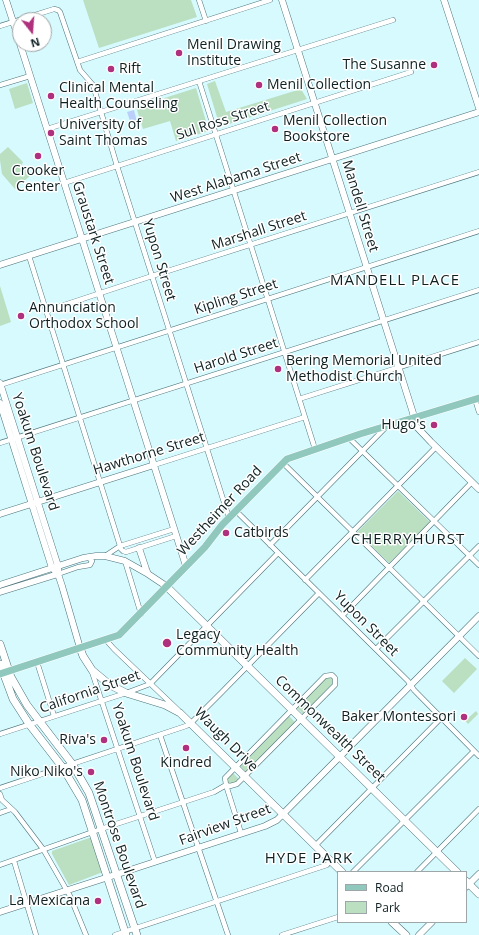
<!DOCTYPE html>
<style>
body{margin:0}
#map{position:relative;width:479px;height:935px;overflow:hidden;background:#d7faff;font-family:"Open Sans",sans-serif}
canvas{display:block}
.legend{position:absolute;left:337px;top:871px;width:130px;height:52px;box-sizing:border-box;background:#fff;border:1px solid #9fa6a7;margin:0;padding:5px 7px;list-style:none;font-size:12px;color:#0f2022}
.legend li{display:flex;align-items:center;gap:8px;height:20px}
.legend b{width:20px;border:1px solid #9fa6a7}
.north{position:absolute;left:12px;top:12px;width:40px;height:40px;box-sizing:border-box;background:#fff;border:1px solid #9fa6a7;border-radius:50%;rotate:163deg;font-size:11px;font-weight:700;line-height:16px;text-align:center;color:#0f2022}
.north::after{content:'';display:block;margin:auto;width:14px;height:18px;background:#af307d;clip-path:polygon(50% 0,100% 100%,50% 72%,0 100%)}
</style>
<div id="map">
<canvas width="479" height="935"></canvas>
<ul class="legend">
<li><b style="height:5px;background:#90c8be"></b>Road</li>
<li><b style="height:11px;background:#badfc1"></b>Park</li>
</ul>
<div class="north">N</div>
</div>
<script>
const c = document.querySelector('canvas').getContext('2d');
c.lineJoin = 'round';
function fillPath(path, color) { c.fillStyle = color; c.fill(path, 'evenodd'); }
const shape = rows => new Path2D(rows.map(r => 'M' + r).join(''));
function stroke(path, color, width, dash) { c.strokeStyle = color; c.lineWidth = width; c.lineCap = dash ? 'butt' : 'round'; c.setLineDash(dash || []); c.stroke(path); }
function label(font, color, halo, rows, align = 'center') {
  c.font = font + ' "Open Sans",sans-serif'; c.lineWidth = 3; c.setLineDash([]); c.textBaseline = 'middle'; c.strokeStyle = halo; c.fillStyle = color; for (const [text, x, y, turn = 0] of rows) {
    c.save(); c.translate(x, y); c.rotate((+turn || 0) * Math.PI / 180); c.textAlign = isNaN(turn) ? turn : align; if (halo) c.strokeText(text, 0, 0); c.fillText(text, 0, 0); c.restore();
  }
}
const green = shape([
 [83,0,191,0,197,17,99,48],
 [215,81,226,112,301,89,307,99,220,127,207,84],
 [27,83,33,103,15,109,9,89],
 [196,88,209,131,176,141,170,121,143,129,136,107],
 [8,147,23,162,22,164,23,167,31,175,15,189,2,174,0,160,0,154],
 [0,286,11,322,0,326],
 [398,491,430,522,389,563,357,532],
 [465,658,477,669,454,693,442,681],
 [327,677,331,677,334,679,333,683,311,706,304,700],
 [303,702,309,708,303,714,297,708],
 [476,711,478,714,468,724,462,717,463,716,467,719],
 [289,716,295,722,246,772,240,766],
 [233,773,239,779,236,782,229,785,227,783,226,779],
 [89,838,92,838,103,872,69,885,52,854,52,851]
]);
const water = shape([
 [134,110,137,122,131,124,127,112]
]);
const minor = shape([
 [199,0,206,21],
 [0,26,54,9,58,10,60,12,80,70,93,85,117,166,229,518],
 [77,62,270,0],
 [199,81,315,449],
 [0,85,30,76],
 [47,129,393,20],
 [64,183,411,72],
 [29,256,121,549,123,551,126,552,176,536],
 [46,311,152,276,479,172],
 [0,385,479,231],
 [299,399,479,342],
 [475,399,479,412],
 [349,438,479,565],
 [0,443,479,290],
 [283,463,479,656],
 [154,465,305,417],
 [236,511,408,681,414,690,479,756],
 [270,545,385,428],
 [105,556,120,546,174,529],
 [125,561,141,614],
 [58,574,78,567,90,565,92,561,88,557],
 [305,580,436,447],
 [342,616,472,482],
 [106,640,114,649,178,710],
 [376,649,479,546],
 [37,662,54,716],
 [92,672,155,862],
 [0,734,126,693,150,684,278,553],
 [160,735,228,935],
 [0,788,186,726,191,723,221,693,319,593],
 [0,794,2,800,15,812,43,849,70,896,86,935],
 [0,813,11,809],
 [315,846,441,718],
 [14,861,36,935],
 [0,865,101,829,214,792,226,785,230,786,237,784,335,685,335,678,332,675,325,676,225,778,226,785,241,833],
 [353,872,474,751],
 [417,872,479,809],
 [115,935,327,865,330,861],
 [282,935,338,917]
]);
const tertiary = shape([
 [6,0,20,43],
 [282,0,413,413,414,424,431,442,479,489],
 [444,0,479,108],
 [20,44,186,566],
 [0,265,479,112],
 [0,383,58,566,58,574],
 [0,403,52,568,58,574,62,586,80,648],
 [0,514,154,465],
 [139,548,146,569,148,574],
 [0,585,83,558,96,556,105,556,125,561,148,574,166,586],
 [0,592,58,574],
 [466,887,479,874],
 [0,912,124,872,265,826,277,820,479,616],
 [419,935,432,922]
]);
const secondary = shape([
 [166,586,457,872],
 [0,644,11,677,27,705,73,765,89,793,137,935],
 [80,648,83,656,92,670,110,685,126,693,165,705,180,713,342,872],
 [0,664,13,699,29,724,63,768,82,800,126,935],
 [466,881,479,894],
 [392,922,406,935]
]);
const primary = shape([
 [0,674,119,635,205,547,222,525,287,459,360,434,479,398]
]);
const markers = [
 [179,53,4,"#af307d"],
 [434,65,4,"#af307d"],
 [111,69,4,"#af307d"],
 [259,85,4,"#af307d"],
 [51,96,4,"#af307d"],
 [275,129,4,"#af307d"],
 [51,133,4,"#af307d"],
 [38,156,4,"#af307d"],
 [21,316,4,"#af307d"],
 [278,369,4,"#af307d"],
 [434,425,4,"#af307d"],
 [226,533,4,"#af307d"],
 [167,643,5,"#af307d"],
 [464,717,4,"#af307d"],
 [104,740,4,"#af307d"],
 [186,748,4,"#af307d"],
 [91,772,4,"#af307d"],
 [98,901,4,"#af307d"]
];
const poiNames = [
 ["Menil Drawing",187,45],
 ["Institute",187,61],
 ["The Susanne",426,65,"right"],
 ["Rift",119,69],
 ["Menil Collection",267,85],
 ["Clinical Mental",59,88],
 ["Health Counseling",59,104],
 ["Menil Collection",283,121],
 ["Bookstore",283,137],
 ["University of",59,125],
 ["Saint Thomas",59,141],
 ["Crooker",38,171,"center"],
 ["Center",38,187,"center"],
 ["Annunciation",29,308],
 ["Orthodox School",29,324],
 ["Bering Memorial United",286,361],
 ["Methodist Church",286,377],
 ["Hugo's",426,425,"right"],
 ["Catbirds",234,533],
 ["Legacy",176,635],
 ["Community Health",176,651],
 ["Baker Montessori",456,717,"right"],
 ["Riva's",96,740,"right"],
 ["Kindred",186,763,"center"],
 ["Niko Niko's",83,772,"right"],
 ["La Mexicana",90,901,"right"]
];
const streetNames = [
 ["Sul Ross Street",223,121,-18],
 ["West Alabama Street",236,178,-18],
 ["Mandell Street",360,206,73],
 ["Marshall Street",259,231,-18],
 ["Graustark Street",93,233,72],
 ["Yupon Street",159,260,73],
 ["Kipling Street",236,297,-18],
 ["Harold Street",236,356,-18],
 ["Yoakum Boulevard",35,452,72],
 ["Hawthorne Street",149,454,-17],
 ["Westheimer Road",220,511,-47],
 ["Yupon Street",366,624,45],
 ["California Street",90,692,-19],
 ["Commonwealth Street",330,729,44],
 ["Waugh Drive",226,740,45],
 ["Yoakum Boulevard",135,762,72],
 ["Fairview Street",225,825,-20],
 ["Montrose Boulevard",119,845,71]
];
const neighbourhoodNames = [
 ["MANDELL PLACE",395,281],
 ["CHERRYHURST",408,540],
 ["HYDE PARK",309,859]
];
fillPath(green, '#badfc1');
fillPath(water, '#bad0fa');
stroke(minor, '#4a7278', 5.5);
stroke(tertiary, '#4a7278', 7);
stroke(secondary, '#4a7278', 8);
stroke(primary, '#fff', 8);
stroke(minor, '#fff', 4.5);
stroke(tertiary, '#fff', 6);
stroke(secondary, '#fff', 7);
stroke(primary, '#90c8be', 7);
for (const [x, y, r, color] of markers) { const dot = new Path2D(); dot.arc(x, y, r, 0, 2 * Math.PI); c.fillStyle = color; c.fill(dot); stroke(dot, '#fff', 1.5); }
label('14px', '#0f2022', '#fff', poiNames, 'left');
label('14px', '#0f2022', '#fff', streetNames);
c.letterSpacing = '1px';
label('15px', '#0f2022', '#fff', neighbourhoodNames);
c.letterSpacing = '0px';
</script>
